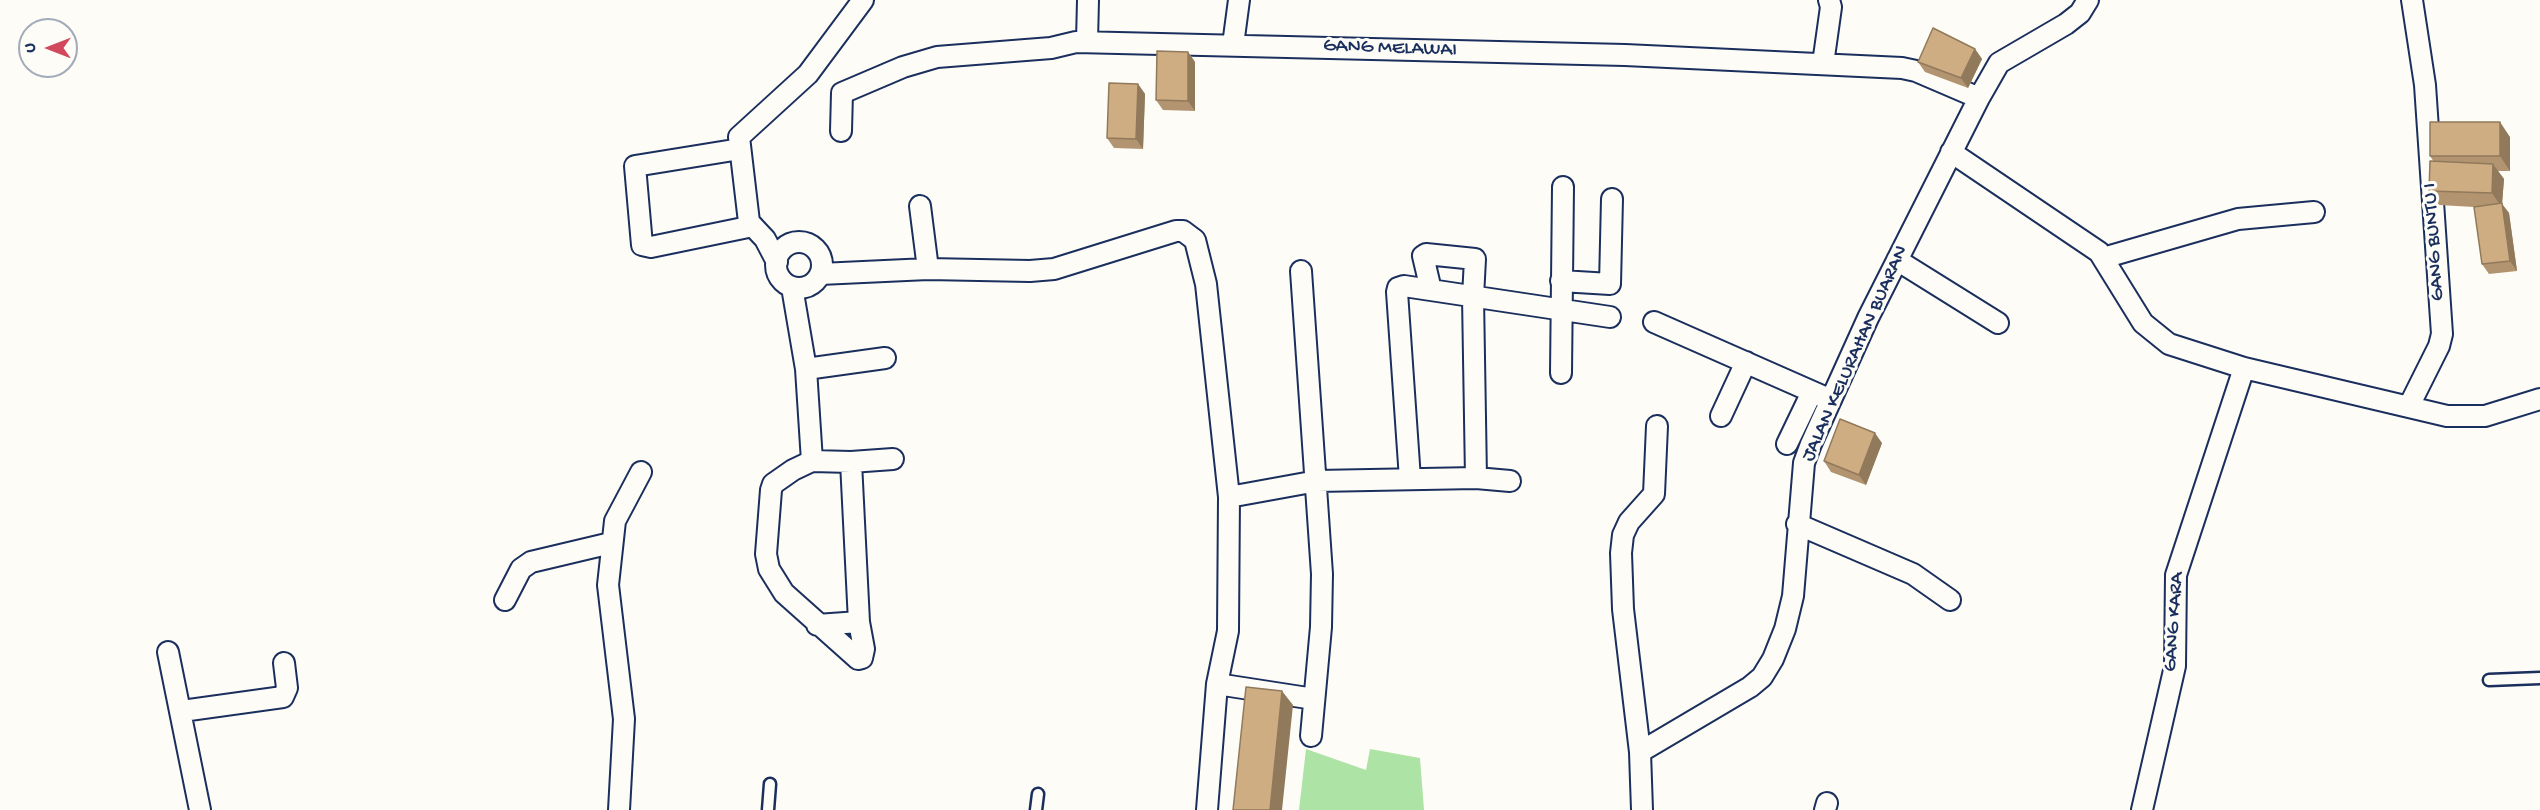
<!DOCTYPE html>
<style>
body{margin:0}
#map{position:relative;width:2540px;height:810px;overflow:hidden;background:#fdfcf7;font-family:"Gochi Hand",sans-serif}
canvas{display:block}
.north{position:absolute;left:18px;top:18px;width:60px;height:60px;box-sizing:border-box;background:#fdfcf7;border:2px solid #a3aaba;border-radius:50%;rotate:270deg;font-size:16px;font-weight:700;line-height:24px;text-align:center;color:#1b2f5e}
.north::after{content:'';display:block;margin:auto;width:21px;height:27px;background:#d1495b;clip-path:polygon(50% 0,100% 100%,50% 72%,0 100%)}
</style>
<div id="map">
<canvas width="2540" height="810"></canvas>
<div class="north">U</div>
</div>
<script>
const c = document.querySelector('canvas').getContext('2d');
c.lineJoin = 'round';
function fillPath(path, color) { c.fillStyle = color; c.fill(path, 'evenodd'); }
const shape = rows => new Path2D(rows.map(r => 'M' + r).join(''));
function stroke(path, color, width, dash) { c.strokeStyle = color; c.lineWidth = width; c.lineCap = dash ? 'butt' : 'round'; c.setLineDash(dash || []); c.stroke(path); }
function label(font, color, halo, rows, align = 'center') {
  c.font = font + ' "Gochi Hand",sans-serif'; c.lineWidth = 6; c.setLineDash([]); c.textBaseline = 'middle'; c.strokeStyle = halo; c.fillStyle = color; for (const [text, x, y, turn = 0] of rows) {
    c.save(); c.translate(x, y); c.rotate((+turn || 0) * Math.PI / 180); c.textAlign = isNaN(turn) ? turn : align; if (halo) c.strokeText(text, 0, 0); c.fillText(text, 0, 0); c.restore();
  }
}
const green = shape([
 [1306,749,1366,770,1370,749,1420,758,1424,810,1299,810]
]);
const service = shape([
 [2489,680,2540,678],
 [768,810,770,784],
 [1036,810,1038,794]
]);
const minor = shape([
 [1087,41,1088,0],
 [1233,45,1239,0],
 [1823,64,1831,7,1829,0],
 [841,131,842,93,903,67,937,57,1051,48,1076,42,1625,55,1902,68,1916,71,1979,98],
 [740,149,635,166,642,245,651,247,753,226],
 [1951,152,2099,252,2143,323,2169,344,2244,368,2447,416,2485,416,2540,399],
 [920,206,928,269],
 '776 265a23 23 0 1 1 46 0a23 23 0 1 1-46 0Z',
 [2103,258,2238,219,2314,212],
 [1897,260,1998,323],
 [777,262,765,239,749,222,739,137,808,74,863,0],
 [1301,271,1322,574,1321,627,1311,736],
 [820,274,928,269,1030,271,1054,269,1176,231,1183,231,1195,240,1206,284,1229,497,1228,631,1217,684,1207,810],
 [1561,281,1610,284,1612,199],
 [792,287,806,369,812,461],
 [1431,290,1423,256,1426,254,1475,259,1473,297,1476,478],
 [1654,322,1831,400],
 [806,369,885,358],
 [1561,373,1563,187],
 [2409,406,2439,346,2442,334,2425,85,2412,0],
 [1721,416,1746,362],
 [1787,444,1812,392],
 [812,461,851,462,859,622,864,649,862,658,858,659,784,593,769,569,766,554,771,490,773,484,793,470,812,461],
 [851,462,893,459],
 [1410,479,1397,292,1398,288,1404,286,1610,317],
 [1229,497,1317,481,1476,478,1510,481],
 [1797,524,1913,574,1950,600],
 [505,600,521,569,531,562,611,543],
 [817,625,859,622],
 [168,652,200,810],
 [1217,684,1314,699],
 [182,711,283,697,287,688,284,663],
 [1640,752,1623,609,1621,553,1623,535,1629,522,1654,494,1657,426],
 [619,810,624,719,608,585,615,521,641,472],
 [1642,810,1640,752,1750,687,1762,677,1773,659,1785,629,1793,596,1804,463,1811,444,1868,318,1979,98,1999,63,2066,24,2080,13,2088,0],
 [1825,810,1827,803],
 [2142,810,2175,666,2176,575,2244,368]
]);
const wall = shape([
 [1975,49,1982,59,1968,88,1925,72,1918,62],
 [1188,52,1195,62,1195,111,1163,110,1156,100],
 [1138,84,1145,94,1143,149,1114,148,1107,138],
 [2510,137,2510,171,2498,171,2504,179,2502,204,2509,213,2517,271,2489,274,2482,264,2474,207,2439,205,2429,191,2434,162,2430,156],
 [1882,443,1866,485,1831,472,1824,461]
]);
const shadedWall = shape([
 [1975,49,1982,59,1968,88,1961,78],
 [1188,52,1195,62,1195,111,1188,101],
 [1138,84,1145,94,1143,149,1136,139],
 [2500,122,2510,137,2510,171,2500,156],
 [2493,164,2504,179,2502,204,2509,213,2517,271,2510,261,2502,208,2492,193],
 [1875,433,1882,443,1866,485,1859,475],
 [1282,691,1293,705,1282,810,1270,810]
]);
const building = shape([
 [1933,28,1975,49,1961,78,1918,62,1933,28],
 [1157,51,1188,52,1188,101,1156,100,1157,51],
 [1109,83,1138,84,1136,139,1107,138,1109,83],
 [2430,122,2500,122,2500,156,2430,156,2430,122],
 [2430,161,2493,164,2492,193,2429,191,2430,161],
 [2502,203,2510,261,2482,264,2474,207,2502,203],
 [1840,419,1875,433,1859,475,1824,461,1840,419],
 [1246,687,1282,691,1270,810,1233,810,1246,687]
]);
const streetNames = [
 ["GANG MELAWAI",1390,49,2],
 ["GANG BUNTU I",2435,242,-94],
 ["JALAN KELURAHAN BUARAN",1856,354,-66],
 ["GANG KARA",2175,622,-86]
];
fillPath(green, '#ade3a5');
stroke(service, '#1b2f5e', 15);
stroke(minor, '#1b2f5e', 24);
stroke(service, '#fdfcf7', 10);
stroke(minor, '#fdfcf7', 20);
fillPath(wall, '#b29570');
fillPath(shadedWall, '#91795b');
fillPath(building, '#cfad82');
stroke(building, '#91795b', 1.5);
label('20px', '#1b2f5e', '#fdfcf7', streetNames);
</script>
